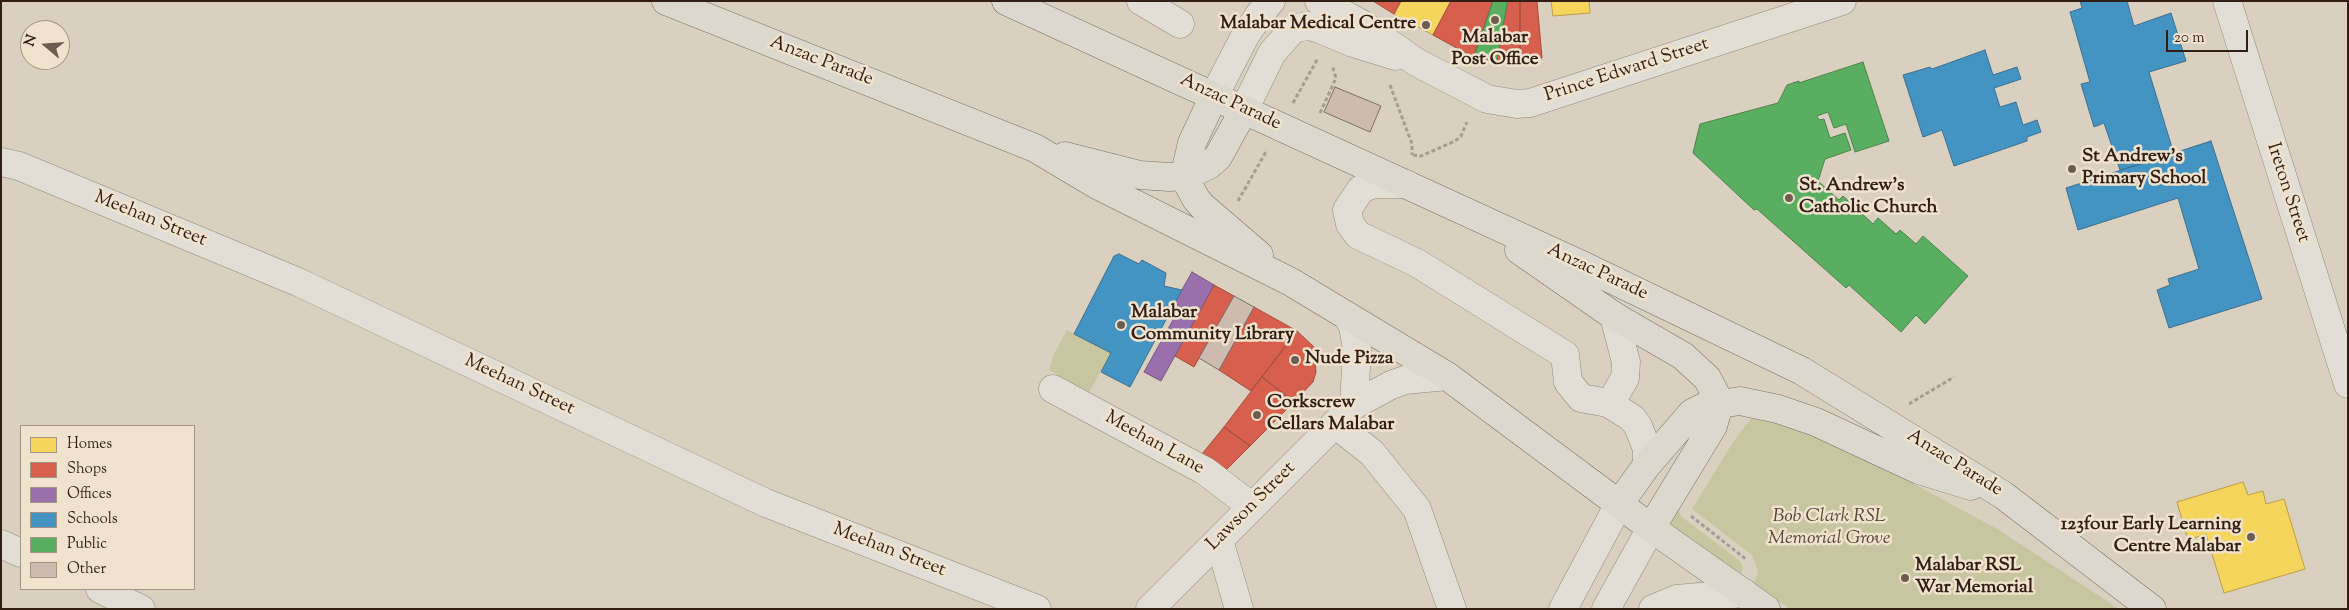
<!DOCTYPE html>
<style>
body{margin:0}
#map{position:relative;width:2349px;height:610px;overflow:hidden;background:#dad0bf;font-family:"Sorts Mill Goudy",serif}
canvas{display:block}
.frame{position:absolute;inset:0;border:2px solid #331e15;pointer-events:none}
.legend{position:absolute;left:20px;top:425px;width:175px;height:165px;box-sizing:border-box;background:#efe3ce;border:1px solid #a49484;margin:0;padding:6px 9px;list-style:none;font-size:15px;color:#331e15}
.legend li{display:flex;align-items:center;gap:10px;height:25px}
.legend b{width:25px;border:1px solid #a49484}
.north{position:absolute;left:20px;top:20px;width:50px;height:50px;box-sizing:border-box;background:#efe3ce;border:1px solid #a49484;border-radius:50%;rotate:288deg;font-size:14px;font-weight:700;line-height:20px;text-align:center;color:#331e15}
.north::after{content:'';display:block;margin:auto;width:18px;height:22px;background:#6d5c50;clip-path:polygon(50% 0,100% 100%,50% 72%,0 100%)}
.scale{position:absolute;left:2166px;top:30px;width:82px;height:22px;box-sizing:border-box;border:2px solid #331e15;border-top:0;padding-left:6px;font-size:15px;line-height:18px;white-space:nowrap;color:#331e15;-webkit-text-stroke:4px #efe3ce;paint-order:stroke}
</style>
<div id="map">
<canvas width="2349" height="610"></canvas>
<div class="frame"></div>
<ul class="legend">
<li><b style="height:14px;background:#f6d55c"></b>Homes</li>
<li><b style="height:14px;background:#d6604d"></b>Shops</li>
<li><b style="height:14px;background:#9970ab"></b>Offices</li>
<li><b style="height:14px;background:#4393c3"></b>Schools</li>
<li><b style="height:14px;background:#5aae61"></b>Public</li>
<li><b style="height:14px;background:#cdbbb0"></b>Other</li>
</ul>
<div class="north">N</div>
<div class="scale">20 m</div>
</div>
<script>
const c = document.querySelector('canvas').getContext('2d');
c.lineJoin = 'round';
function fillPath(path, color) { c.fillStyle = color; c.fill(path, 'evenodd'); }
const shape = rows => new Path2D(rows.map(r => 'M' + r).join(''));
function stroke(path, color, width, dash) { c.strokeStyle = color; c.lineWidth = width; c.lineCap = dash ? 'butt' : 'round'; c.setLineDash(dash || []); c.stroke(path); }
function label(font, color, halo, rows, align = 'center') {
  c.font = font + ' "Sorts Mill Goudy",serif'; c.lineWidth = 5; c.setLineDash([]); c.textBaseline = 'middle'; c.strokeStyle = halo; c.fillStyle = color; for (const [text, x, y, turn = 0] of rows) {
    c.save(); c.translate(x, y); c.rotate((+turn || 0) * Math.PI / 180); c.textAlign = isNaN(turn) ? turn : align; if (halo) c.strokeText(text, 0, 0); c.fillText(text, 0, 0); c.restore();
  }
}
const green = shape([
 [1067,330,1111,353,1089,392,1049,370,1053,356],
 [1754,414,1851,450,1999,530,2119,609,1790,609,1754,584,1758,571,1752,555,1692,509,1732,444],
 [1680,506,1679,512,1682,517,1740,561,1743,567,1741,574,1669,525]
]);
const homes = shape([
 [1401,1,1451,1,1433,35,1394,14,1401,1],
 [1551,1,1589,1,1590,13,1553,16,1551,1],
 [2243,482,2248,495,2263,491,2266,504,2284,499,2305,569,2224,593,2206,534,2188,540,2177,502,2243,482]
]);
const shops = shape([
 [1373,1,1401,1,1394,14,1373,1],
 [1451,1,1493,1,1473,57,1433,35,1451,1],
 [1507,1,1520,1,1520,64,1496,64,1507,1],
 [1520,1,1537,1,1542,58,1520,64,1520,1],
 [1214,285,1234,296,1194,367,1175,356,1214,285],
 [1254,307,1297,331,1251,391,1219,370,1254,307],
 [1297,331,1314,347,1316,372,1313,382,1294,402,1262,377,1297,331],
 [1262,377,1294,402,1250,446,1224,427,1262,377],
 [1224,427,1250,446,1226,470,1202,454,1224,427]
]);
const offices = shape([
 [1192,272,1214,285,1161,381,1144,372,1173,320,1167,316,1192,272]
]);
const schools = shape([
 [2080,1,2127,1,2134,26,2171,13,2186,61,2149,72,2174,154,2120,170,2104,123,2094,127,2081,84,2090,82,2070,12,2082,8,2080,1],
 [1985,50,1993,75,2017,67,2021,79,1994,88,2000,107,2016,102,2023,125,2037,120,2041,132,2027,137,2027,141,1954,166,1942,130,1923,137,1903,75,1930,67,1932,69,1985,50],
 [2211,141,2262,299,2169,328,2157,290,2170,285,2168,279,2199,269,2178,198,2078,230,2066,188,2211,141],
 [1119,254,1139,264,1142,260,1166,273,1164,286,1182,290,1130,387,1101,372,1111,353,1074,334,1114,256,1119,254]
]);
const public = shape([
 [1493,1,1507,1,1507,5,1496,64,1475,54,1493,1],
 [1863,62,1889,141,1855,152,1846,124,1834,128,1828,112,1817,116,1819,120,1824,119,1830,138,1845,133,1851,150,1825,159,1818,181,1839,200,1843,196,1873,224,1878,218,1896,234,1900,230,1916,244,1923,236,1968,276,1925,324,1916,315,1901,332,1849,285,1846,288,1757,209,1754,210,1693,153,1700,124,1778,103,1787,85,1799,81,1799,83,1863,62]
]);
const building = shape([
 [1335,87,1381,106,1370,132,1324,112,1335,87],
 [1234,296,1254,307,1219,370,1199,358,1234,296]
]);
const path = shape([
 [1390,85,1412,144,1412,155],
 [1293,103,1318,58],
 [1320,113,1336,78,1332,65],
 [1413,155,1421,156,1455,141,1461,136,1467,122],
 [1238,201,1267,150],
 [1909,404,1954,377],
 [1691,516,1747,560]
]);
const minor = shape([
 [1141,1,1180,24],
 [1319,1,1362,24,1416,62,1487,99,1517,104,1530,103,1842,1],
 [2227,1,2348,384],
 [1214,96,1245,36,1259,15,1271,1],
 [1244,110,1272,53,1294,28,1309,26,1320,29,1353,43,1395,56],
 [1,162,19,166,298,282,766,503,1037,609],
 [1406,184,1374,184,1361,189,1347,210,1350,224,1358,235,1417,263,1565,355,1568,382,1581,398,1608,403,1614,397,1625,378,1626,362,1614,316],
 [1349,319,1353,326,1357,349,1354,405],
 [1053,389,1205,471,1251,506],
 [1608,403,1632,418,1638,426,1647,449,1647,465],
 [1335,424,1372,453,1417,509,1452,609],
 [1219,540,1239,609],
 [1,544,21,553],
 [100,589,141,609],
 [1150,609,1354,405,1391,385,1405,380,1447,376],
 [1563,609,1619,504],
 [1606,609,1651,528],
 [1653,609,1677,599,1744,593]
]);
const major = shape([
 [666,1,1035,148,1097,185,1291,282,1447,376,1651,528,1766,609],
 [1006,1,1584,266,1802,371,2003,495,2152,609],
 [1214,96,1192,143,1186,169,1188,184,1196,199,1202,206,1259,255],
 [1065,156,1140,175,1169,177,1186,176,1209,165,1218,157,1244,110],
 [1519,250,1614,316,1683,356,1707,378,1715,393,1717,412,1713,426,1651,528],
 [1619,504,1647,465,1692,413,1706,406,1740,401,1778,409,1816,422,1919,470,1971,486]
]);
const markers = [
 [1495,20,5,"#6d5c50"],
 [1426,25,5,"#6d5c50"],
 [2072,169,5,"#6d5c50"],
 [1789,198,5,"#6d5c50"],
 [1121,325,5,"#6d5c50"],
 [1295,360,5,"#6d5c50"],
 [1257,415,5,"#6d5c50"],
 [2251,537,5,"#6d5c50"],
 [1905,578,5,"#6d5c50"]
];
const poiNames = [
 ["Malabar Medical Centre",1416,25,"right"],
 ["Malabar",1495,39,"center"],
 ["Post Office",1495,61,"center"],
 ["St Andrew's",2082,158],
 ["Primary School",2082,180],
 ["St. Andrew's",1799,187],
 ["Catholic Church",1799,209],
 ["Malabar",1131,314],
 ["Community Library",1131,336],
 ["Nude Pizza",1305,360],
 ["Corkscrew",1267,404],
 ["Cellars Malabar",1267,426],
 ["123four Early Learning",2241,526,"right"],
 ["Centre Malabar",2241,548,"right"],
 ["Malabar RSL",1915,567],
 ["War Memorial",1915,589]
];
const streetNames = [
 ["Anzac Parade",821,62,21],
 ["Prince Edward Street",1627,71,-18],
 ["Anzac Parade",1230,103,25],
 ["Ireton Street",2287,193,72],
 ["Meehan Street",150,220,22],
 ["Anzac Parade",1597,273,25],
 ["Meehan Street",519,386,25],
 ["Meehan Lane",1154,444,29],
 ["Anzac Parade",1954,464,32],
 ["Lawson Street",1252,507,-45],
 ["Meehan Street",889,551,21]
];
const parkNames = [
 ["Bob Clark RSL",1829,518],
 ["Memorial Grove",1829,540]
];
fillPath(green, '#c8c5a1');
fillPath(homes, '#f6d55c');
stroke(homes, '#bc9e47', 1);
fillPath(shops, '#d6604d');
stroke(shops, '#a54c3c', 1);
fillPath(offices, '#9970ab');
stroke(offices, '#7a577e', 1);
fillPath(schools, '#4393c3');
stroke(schools, '#3e708f', 1);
fillPath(public, '#5aae61');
stroke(public, '#4e834a', 1);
fillPath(building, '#cdbbb0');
stroke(building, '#797067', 1);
stroke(minor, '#90887e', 29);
stroke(major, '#797067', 29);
stroke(path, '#a49d95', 3, [4, 2.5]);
stroke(minor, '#e2ded5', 28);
stroke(major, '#ddd8cd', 28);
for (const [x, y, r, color] of markers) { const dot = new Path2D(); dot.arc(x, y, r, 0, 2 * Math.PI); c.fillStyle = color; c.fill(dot); stroke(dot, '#efe3ce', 2); }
label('bold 19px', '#331e15', '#efe3ce', poiNames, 'left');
label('19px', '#331e15', '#efe3ce', streetNames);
label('italic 19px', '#544632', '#efe3ce', parkNames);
</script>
